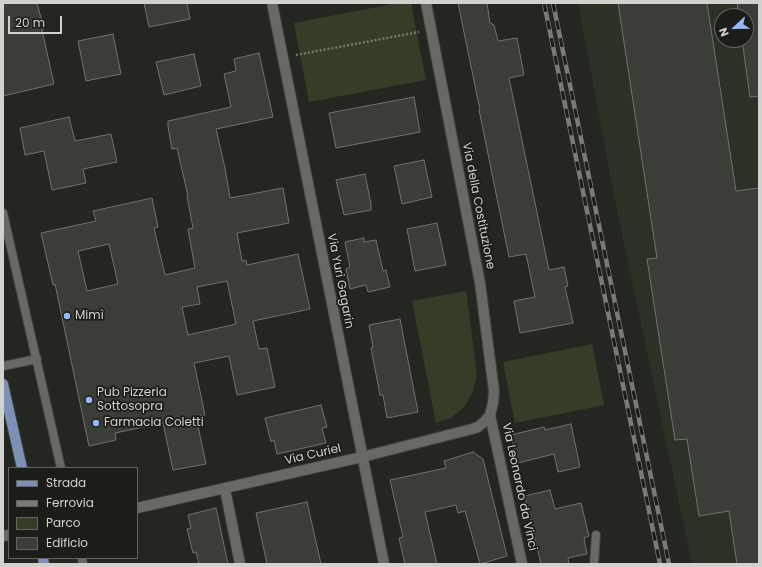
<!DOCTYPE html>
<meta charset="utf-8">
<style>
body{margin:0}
#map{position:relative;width:762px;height:567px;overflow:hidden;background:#242721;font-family:Poppins,sans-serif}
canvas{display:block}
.frame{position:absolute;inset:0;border:4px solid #d1d2ce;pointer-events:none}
.legend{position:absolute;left:8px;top:467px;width:130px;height:92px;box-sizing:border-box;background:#1b1d18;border:1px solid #646561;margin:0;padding:5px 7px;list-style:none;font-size:12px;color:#d1d2ce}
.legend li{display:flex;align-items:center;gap:8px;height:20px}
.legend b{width:20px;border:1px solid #646561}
.north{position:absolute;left:714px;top:8px;width:40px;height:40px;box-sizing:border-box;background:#1b1d18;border:1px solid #646561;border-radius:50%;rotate:248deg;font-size:11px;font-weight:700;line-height:16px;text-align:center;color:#d1d2ce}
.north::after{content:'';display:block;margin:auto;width:14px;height:18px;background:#96b6fd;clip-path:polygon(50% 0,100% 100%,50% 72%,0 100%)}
.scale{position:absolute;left:8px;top:16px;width:54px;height:18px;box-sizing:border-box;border:2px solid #d1d2ce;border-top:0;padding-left:5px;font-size:12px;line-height:14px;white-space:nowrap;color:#d1d2ce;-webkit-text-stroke:3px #1b1d18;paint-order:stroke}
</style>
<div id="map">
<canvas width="762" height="567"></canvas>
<div class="frame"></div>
<ul class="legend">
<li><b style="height:5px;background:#7d90b5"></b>Strada</li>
<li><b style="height:5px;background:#797b76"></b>Ferrovia</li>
<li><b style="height:11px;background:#353d27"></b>Parco</li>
<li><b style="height:11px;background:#3b3d37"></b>Edificio</li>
</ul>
<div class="north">N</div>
<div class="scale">20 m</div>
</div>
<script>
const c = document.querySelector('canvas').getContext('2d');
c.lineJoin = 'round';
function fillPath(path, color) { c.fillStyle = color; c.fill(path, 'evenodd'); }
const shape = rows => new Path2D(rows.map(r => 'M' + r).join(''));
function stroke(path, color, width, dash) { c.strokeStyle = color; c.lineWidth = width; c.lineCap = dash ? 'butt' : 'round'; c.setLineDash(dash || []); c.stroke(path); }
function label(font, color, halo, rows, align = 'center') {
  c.font = font + ' Poppins,sans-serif'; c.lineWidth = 3.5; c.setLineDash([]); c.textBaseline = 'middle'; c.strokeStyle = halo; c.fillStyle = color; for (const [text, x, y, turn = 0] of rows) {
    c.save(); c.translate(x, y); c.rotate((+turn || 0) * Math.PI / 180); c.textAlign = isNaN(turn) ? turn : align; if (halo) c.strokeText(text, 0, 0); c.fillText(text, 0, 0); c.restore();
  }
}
const built = shape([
 [578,3,759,3,759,564,692,564,614,196],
 [722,16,746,16,746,40,722,40]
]);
const green = shape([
 [398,3,411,3,426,80,309,102,294,23],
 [466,291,477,374,473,391,465,406,451,418,436,423,412,301],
 [592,344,604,405,515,423,503,362]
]);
const building = shape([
 [3,3,37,3,44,29,42,30,54,84,3,96,3,3],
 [144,3,187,3,190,19,149,27,144,3],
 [458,3,487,3,490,23,494,25,498,41,517,38,524,75,509,78,549,270,564,267,568,286,565,287,573,323,520,333,514,301,535,297,526,254,509,257,479,110,480,110,458,3],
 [618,3,707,3,736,191,759,188,759,564,737,564,729,511,699,516,687,439,675,440,647,259,657,258,618,3],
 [737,3,759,3,759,96,750,97,742,40,746,40,746,16,739,16,737,3],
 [113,34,121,74,86,81,78,41,113,34],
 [259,53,273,117,216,129,225,168,230,198,283,188,289,223,237,233,242,261,246,260,247,265,298,254,310,309,253,321,259,349,267,348,275,387,237,395,229,356,194,363,205,415,196,417,206,464,173,470,163,423,115,433,116,440,89,446,55,284,53,285,41,233,96,221,93,211,152,198,158,227,154,228,165,275,195,268,188,229,193,228,187,196,188,196,177,148,172,149,168,127,168,121,231,107,224,74,236,71,234,59,259,53],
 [109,244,118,284,87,291,78,251,109,244],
 [227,281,236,324,188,335,182,307,200,304,197,287,227,281],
 [194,54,201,86,164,95,156,62,194,54],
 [414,97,420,132,336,148,329,113,414,97],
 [69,117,75,141,111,134,117,162,83,169,86,183,52,190,44,151,25,155,20,128,69,117],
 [424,160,432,197,402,204,394,166,424,160],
 [365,174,371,204,371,210,344,215,336,180,365,174],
 [437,223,446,265,415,271,407,229,437,223],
 [364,238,364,242,376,240,383,271,386,270,390,287,368,292,366,285,350,289,346,269,350,267,345,242,364,238],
 [400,319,418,412,387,418,383,395,380,395,371,348,373,347,369,325,400,319],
 [321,405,327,427,322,428,326,443,277,454,274,440,271,442,265,418,321,405],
 [571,424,580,467,558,472,554,454,518,463,511,435,544,427,545,430,571,424],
 [473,452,483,459,507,556,480,564,465,511,458,513,456,505,425,512,437,564,405,564,399,538,403,537,390,480,446,468,444,461,473,452],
 [550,490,555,509,581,503,589,536,584,538,587,554,568,558,569,564,541,564,525,496,550,490],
 [307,502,321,564,267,564,256,513,307,502],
 [216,508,228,564,199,564,196,552,193,553,187,529,191,528,188,515,216,508]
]);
const path = shape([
 [296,55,419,32]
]);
const service = shape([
 [3,213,61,468],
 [3,366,37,359],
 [82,558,83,564],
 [594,564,596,535]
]);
const minor = shape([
 [272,3,384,564],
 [490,415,522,564],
 [225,489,240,564],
 [137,508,362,457,472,429,478,427,486,420,490,415,493,403,494,391,480,283,426,3],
 [3,536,9,535]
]);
const primary = shape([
 [3,384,22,468],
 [43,558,44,564]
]);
const rail = shape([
 [544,3,660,564],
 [553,3,669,564]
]);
const markers = [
 [67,316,4,"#96b6fd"],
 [89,400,4,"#96b6fd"],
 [96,423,4,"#96b6fd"]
];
const streetNames = [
 ["Via della Costituzione",478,206,79],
 ["Via Yuri Gagarin",340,281,79],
 ["Via Curiel",313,455,-13],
 ["Via Leonardo da Vinci",519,487,78]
];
const poiNames = [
 ["Mimì",75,316],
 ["Pub Pizzeria",97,393],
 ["Sottosopra",97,407],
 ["Farmacia Coletti",104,423]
];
fillPath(built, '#2c3125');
fillPath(green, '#353d27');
fillPath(building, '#3b3d37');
stroke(building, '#70736c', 1);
stroke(service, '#41423d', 10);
stroke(minor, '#41423d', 12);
stroke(primary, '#41423d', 12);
stroke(path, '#767873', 2.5, [2, 2]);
stroke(service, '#676a63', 8);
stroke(minor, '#676a63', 10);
stroke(primary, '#7d90b5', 10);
stroke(rail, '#797b76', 4.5);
stroke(rail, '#1b1d18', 3, [9]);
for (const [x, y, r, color] of markers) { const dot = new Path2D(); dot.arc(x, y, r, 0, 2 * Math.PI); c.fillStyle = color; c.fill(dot); stroke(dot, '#1b1d18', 1.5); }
label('12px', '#d1d2ce', '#1b1d18', streetNames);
label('12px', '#d1d2ce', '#1b1d18', poiNames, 'left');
</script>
